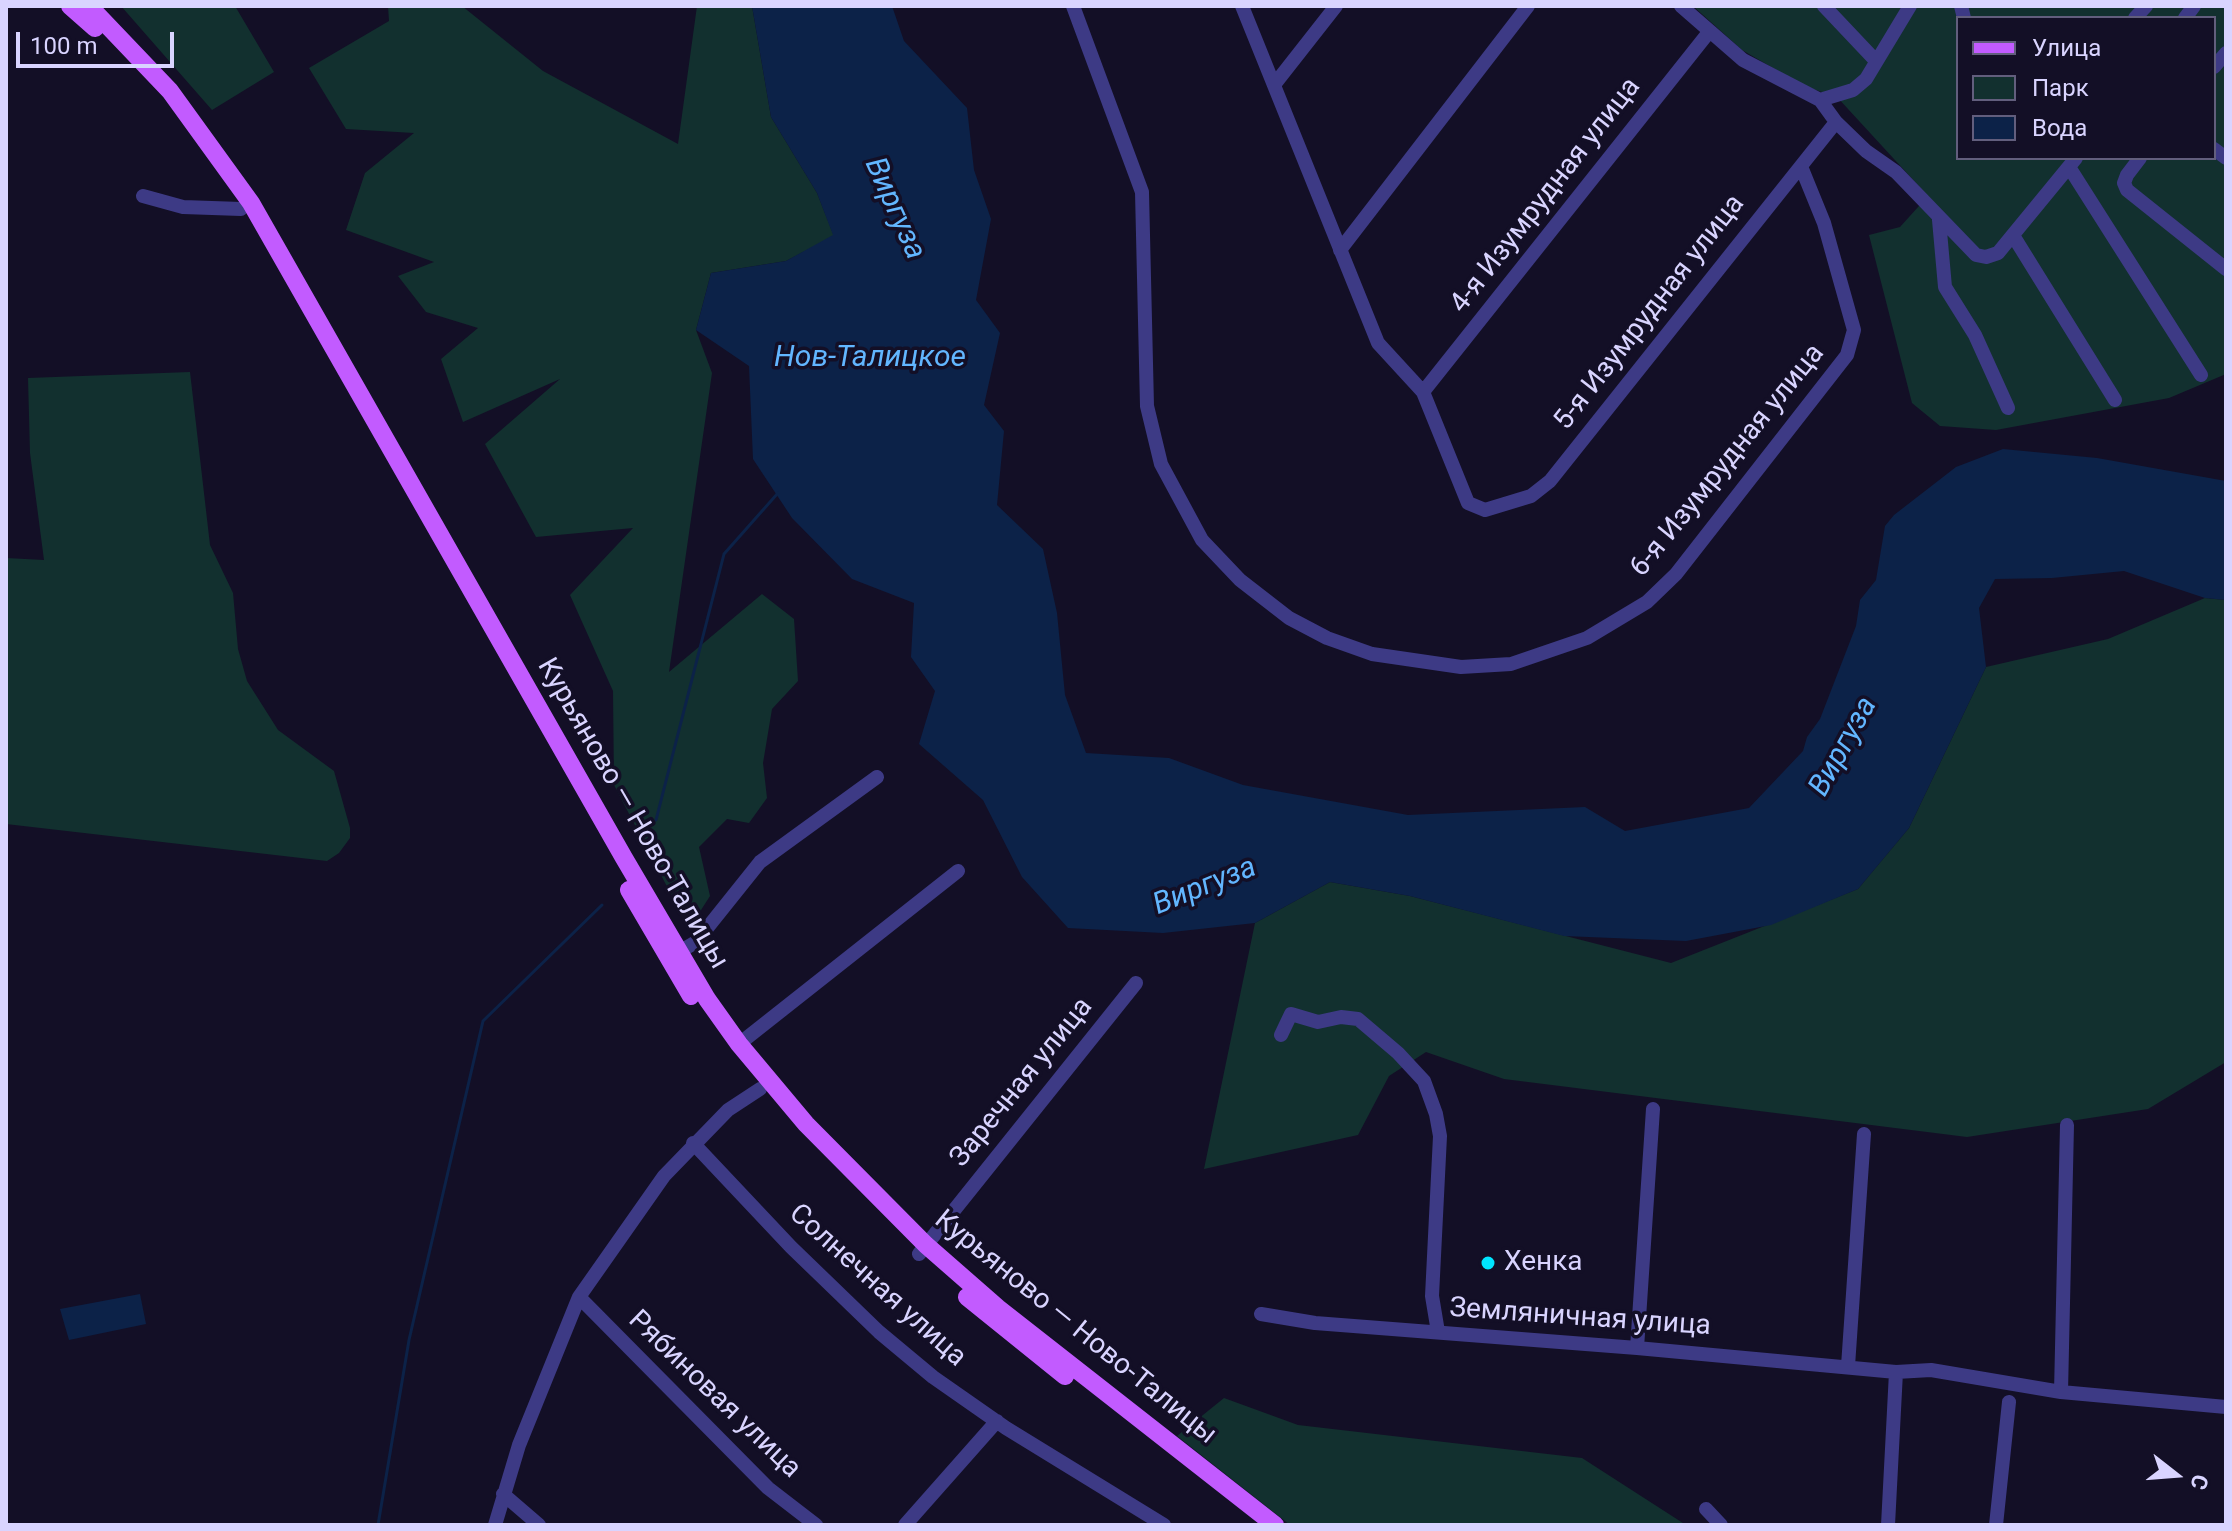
<!DOCTYPE html>
<meta charset="utf-8">
<style>
body{margin:0}
#map{position:relative;width:2232px;height:1531px;overflow:hidden;background:#130f26;font-family:Roboto,sans-serif}
canvas{display:block}
.frame{position:absolute;inset:0;border:8px solid #d9d4ff;pointer-events:none}
.legend{position:absolute;left:1956px;top:16px;width:260px;height:144px;box-sizing:border-box;background:#130f26;border:2px solid #625e7d;margin:0;padding:10px 14px;list-style:none;font-size:24px;color:#d9d4ff}
.legend li{display:flex;align-items:center;gap:16px;height:40px}
.legend b{width:40px;border:2px solid #625e7d}
.north{position:absolute;left:2136px;top:1435px;width:80px;height:80px;-webkit-text-stroke:6px #130f26;paint-order:stroke;rotate:107deg;font-size:22px;font-weight:700;line-height:32px;text-align:center;color:#d9d4ff}
.north::after{content:'';display:block;margin:auto;width:28px;height:36px;background:#d9d4ff;clip-path:polygon(50% 0,100% 100%,50% 72%,0 100%)}
.scale{position:absolute;left:16px;top:32px;width:158px;height:36px;box-sizing:border-box;border:4px solid #d9d4ff;border-top:0;padding-left:10px;font-size:24px;line-height:28px;white-space:nowrap;color:#d9d4ff;-webkit-text-stroke:6px #130f26;paint-order:stroke}
</style>
<div id="map">
<canvas width="2232" height="1531"></canvas>
<div class="frame"></div>
<ul class="legend">
<li><b style="height:10px;background:#c25bff"></b>Улица</li>
<li><b style="height:22px;background:#12302f"></b>Парк</li>
<li><b style="height:22px;background:#0c2248"></b>Вода</li>
</ul>
<div class="north">С</div>
<div class="scale">100 m</div>
</div>
<script>
const c = document.querySelector('canvas').getContext('2d');
c.lineJoin = 'round';
function fillPath(path, color) { c.fillStyle = color; c.fill(path, 'evenodd'); }
const shape = rows => new Path2D(rows.map(r => 'M' + r).join(''));
function stroke(path, color, width, dash) { c.strokeStyle = color; c.lineWidth = width; c.lineCap = dash ? 'butt' : 'round'; c.setLineDash(dash || []); c.stroke(path); }
function label(font, color, halo, rows, align = 'center') {
  c.font = font + ' Roboto,sans-serif'; c.lineWidth = 7; c.setLineDash([]); c.textBaseline = 'middle'; c.strokeStyle = halo; c.fillStyle = color; for (const [text, x, y, turn = 0] of rows) {
    c.save(); c.translate(x, y); c.rotate((+turn || 0) * Math.PI / 180); c.textAlign = isNaN(turn) ? turn : align; if (halo) c.strokeText(text, 0, 0); c.fillText(text, 0, 0); c.restore();
  }
}
const green = shape([
 [121,6,235,6,274,72,212,110],
 [388,6,462,6,543,71,678,144,697,6,752,6,771,117,817,193,834,236,786,261,711,273,696,330,712,373,669,672,762,594,794,619,798,681,772,709,763,763,767,798,749,823,727,819,699,847,710,896,694,921,686,923,614,785,613,691,570,595,633,528,536,537,485,444,560,379,463,422,441,359,478,328,426,312,398,276,434,262,346,230,365,173,414,133,346,129,309,68,389,21],
 [1693,6,2226,6,2226,374,2169,398,1996,430,1940,426,1912,403,1869,235,1900,227,1928,196,1837,97,1804,86,1742,50],
 [1958,18,2214,18,2214,158,1958,158],
 [190,372,210,545,233,593,238,649,247,681,278,730,334,771,350,828,350,838,339,853,327,861,6,824,6,558,44,560,30,453,28,378],
 [2205,598,2226,600,2226,1062,2148,1109,1967,1137,1504,1079,1426,1052,1389,1076,1358,1135,1204,1169,1255,923,1330,882,1410,896,1671,963,1858,889,1909,828,1986,667,2108,639],
 [1224,1398,1298,1425,1582,1458,1686,1525,1290,1525,1177,1436]
]);
const water = shape([
 [752,6,892,6,904,41,967,108,974,170,991,219,976,300,1000,333,984,405,1004,431,997,505,1043,549,1057,613,1065,695,1086,753,1169,758,1243,785,1408,815,1585,807,1625,831,1749,808,1803,751,1807,737,1820,719,1856,626,1860,600,1876,580,1885,526,1894,515,1956,467,2003,449,2097,458,2226,481,2226,600,2205,598,2124,571,2052,578,1995,579,1979,608,1986,667,1909,828,1858,889,1771,925,1686,941,1564,936,1410,896,1330,882,1255,923,1163,933,1068,928,1022,877,983,800,919,744,935,691,911,657,914,603,852,579,792,518,753,459,749,366,696,330,711,273,786,261,833,235,817,193,771,117],
 [140,1294,146,1324,69,1340,60,1309]
]);
const stream = shape([
 [656,820,724,554,778,493],
 [378,1525,409,1340,483,1021,602,905]
]);
const minor = shape([
 [1073,6,1142,192,1147,406,1161,464,1202,540,1240,580,1289,618,1327,638,1372,654,1461,667,1511,664,1587,638,1647,602,1676,574,1847,355,1854,330,1824,223,1802,169],
 [1242,6,1378,343,1423,392,1468,503,1485,510,1531,496,1550,481,1836,122],
 [1681,6,1743,60,1820,100,1836,122,1866,151,1896,172,1976,255,1986,257,1998,253,2076,158],
 [1824,6,1876,61],
 [1961,6,1964,18],
 [2135,18,2146,6],
 [2185,18,2194,6],
 [2214,67,2226,53],
 [1274,85,1336,6],
 [1820,100,1853,90,1866,79,1910,6],
 [2214,149,2226,158],
 [2140,158,2127,175,2124,183,2127,190,2226,269],
 [2069,167,2201,375],
 [143,196,183,207,241,209],
 [1939,220,1945,287,1975,335,2008,408],
 [2014,237,2115,400],
 [1340,250,1528,6],
 [1423,392,1709,32],
 [679,952,696,942,760,862,877,777],
 [1281,1035,1291,1014,1318,1022,1341,1017,1358,1019,1398,1053,1424,1081,1436,1114,1440,1136,1432,1296,1438,1332],
 [739,1044,958,871],
 [693,1143,791,1247,879,1332,933,1377,1006,1428,1164,1525],
 [919,1254,1136,983],
 [579,1297,768,1488,816,1525],
 [1261,1314,1315,1323,1637,1348,1896,1372,1931,1370,2061,1392,2226,1407],
 [1637,1348,1653,1109],
 [1848,1366,1864,1134],
 [2061,1392,2067,1125],
 [503,1494,539,1525],
 [1706,1509,1721,1525],
 [495,1525,519,1445,579,1297,664,1176,728,1110,760,1089],
 [905,1525,997,1421],
 [1888,1525,1896,1372],
 [1996,1525,2009,1402]
]);
const major = shape([
 [70,6,95,28],
 [89,6,170,91,251,203,624,858,707,999,739,1044,806,1124,926,1245,998,1308,1275,1525],
 [629,890,691,996],
 [967,1297,1065,1376]
]);
const markers = [
 [1488,1263,8,"#00e5ff"]
];
const streetNames = [
 ["4-я Изумрудная улица",1546,196,-52],
 ["5-я Изумрудная улица",1650,313,-52],
 ["6-я Изумрудная улица",1728,461,-51],
 ["Курьяново — Ново-Талицы",632,814,60],
 ["Заречная улица",1022,1083,-51],
 ["Солнечная улица",877,1286,42],
 ["Земляничная улица",1580,1318,4],
 ["Курьяново — Ново-Талицы",1075,1328,39],
 ["Рябиновая улица",714,1395,44]
];
const poiNames = [
 ["Хенка",1504,1263]
];
const waterNames = [
 ["Виргуза",894,209,66],
 ["Нов-Талицкое",870,358],
 ["Виргуза",1844,747,-61],
 ["Виргуза",1205,887,-22]
];
fillPath(green, '#12302f');
fillPath(water, '#0c2248');
stroke(stream, '#0c2248', 3);
stroke(minor, '#3d3a85', 14);
stroke(major, '#c25bff', 18);
for (const [x, y, r, color] of markers) { const dot = new Path2D(); dot.arc(x, y, r, 0, 2 * Math.PI); c.fillStyle = color; c.fill(dot); stroke(dot, '#130f26', 3); }
label('28px', '#d9d4ff', '#130f26', streetNames);
label('28px', '#d9d4ff', '#130f26', poiNames, 'left');
label('italic 30px', '#62b6ff', '#130f26', waterNames);
</script>
